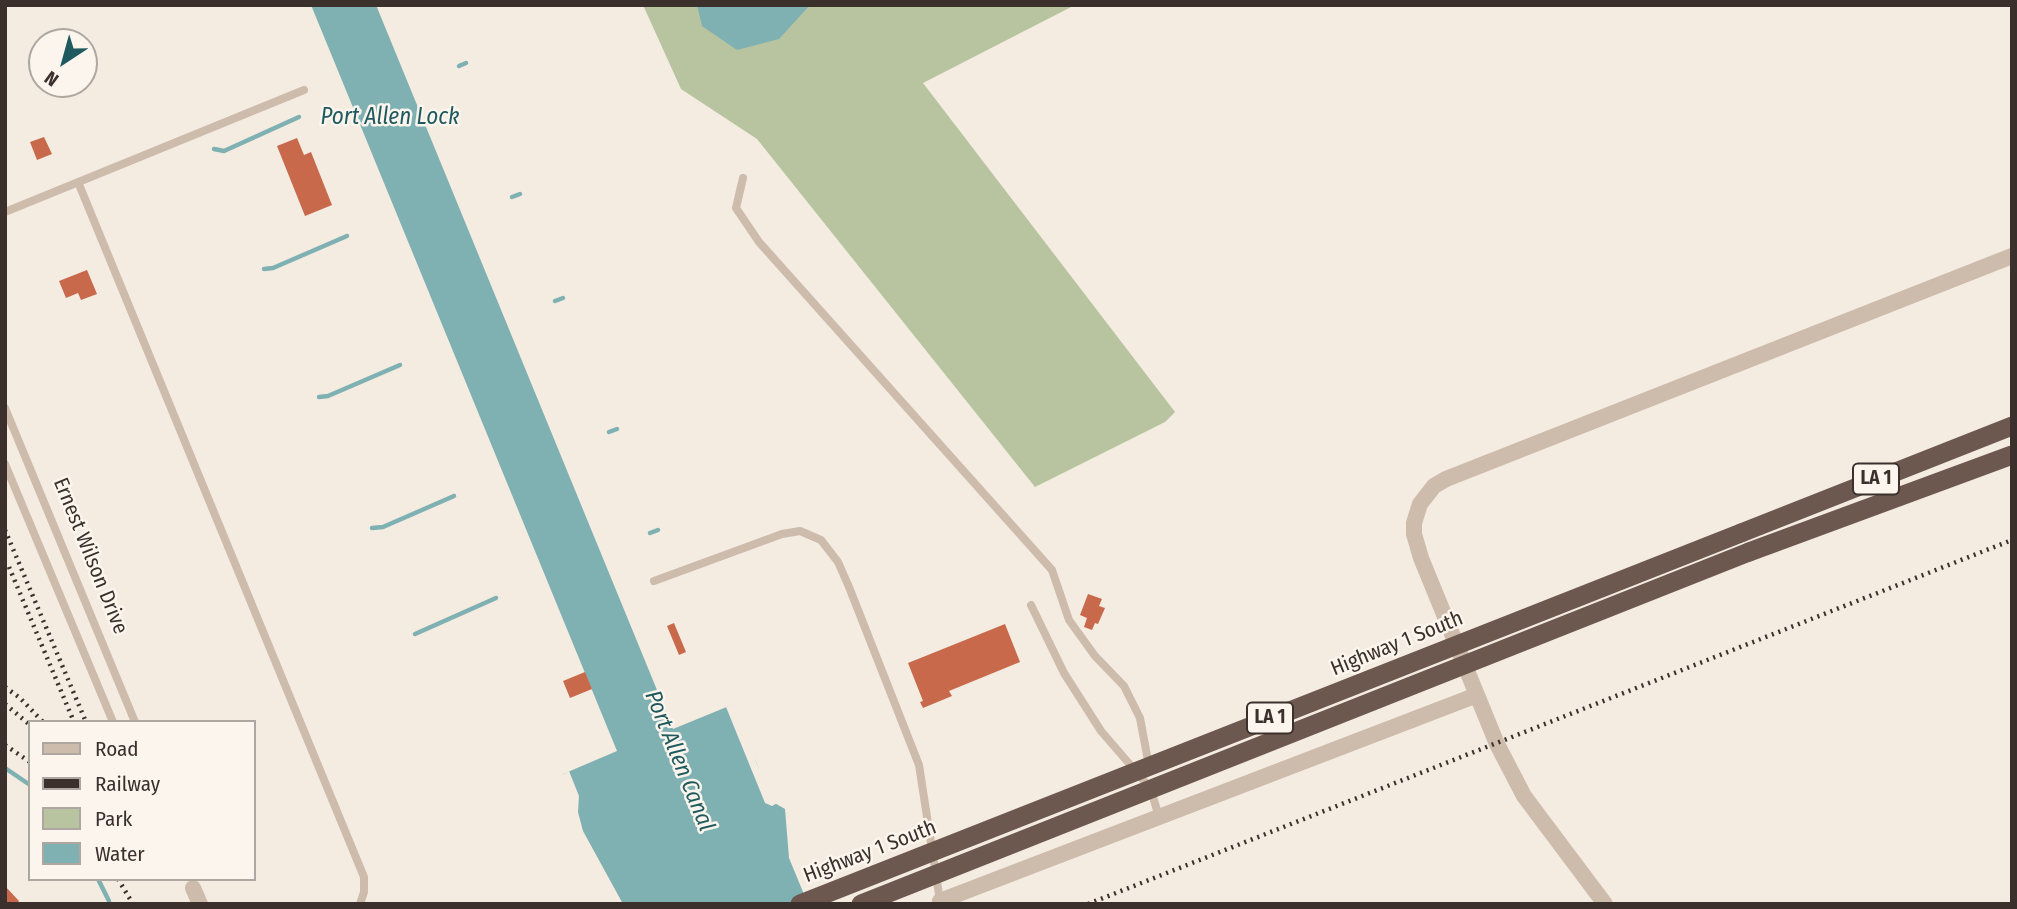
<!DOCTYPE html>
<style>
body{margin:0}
#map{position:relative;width:2017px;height:909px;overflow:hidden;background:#f4ebe1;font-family:"Fira Sans Condensed",sans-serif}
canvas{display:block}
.frame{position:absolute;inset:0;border:7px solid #3b302b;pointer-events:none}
.legend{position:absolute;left:28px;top:720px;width:228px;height:161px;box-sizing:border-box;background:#fbf5ee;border:2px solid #aea6a0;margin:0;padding:9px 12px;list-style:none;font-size:21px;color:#3b302b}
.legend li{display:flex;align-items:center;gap:14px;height:35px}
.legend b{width:35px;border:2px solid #aea6a0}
.north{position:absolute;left:28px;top:28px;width:70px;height:70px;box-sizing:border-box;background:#fbf5ee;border:2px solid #aea6a0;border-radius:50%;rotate:216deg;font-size:19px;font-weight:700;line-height:28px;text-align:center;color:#3b302b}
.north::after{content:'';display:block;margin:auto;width:24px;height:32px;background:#1f5a5e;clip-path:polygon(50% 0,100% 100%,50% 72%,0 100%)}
</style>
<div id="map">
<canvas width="2017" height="909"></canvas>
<div class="frame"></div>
<ul class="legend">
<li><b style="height:9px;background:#cdbbac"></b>Road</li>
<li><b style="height:9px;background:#3b302b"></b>Railway</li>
<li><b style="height:19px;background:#b8c4a0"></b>Park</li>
<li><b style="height:19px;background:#7fb0b2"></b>Water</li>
</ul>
<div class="north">N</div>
</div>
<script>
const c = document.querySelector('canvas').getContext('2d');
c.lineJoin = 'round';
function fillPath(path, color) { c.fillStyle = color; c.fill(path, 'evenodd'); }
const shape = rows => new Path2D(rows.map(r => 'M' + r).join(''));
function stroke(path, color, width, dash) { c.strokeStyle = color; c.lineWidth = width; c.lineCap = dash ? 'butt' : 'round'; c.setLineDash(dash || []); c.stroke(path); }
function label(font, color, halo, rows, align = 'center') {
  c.font = font + ' "Fira Sans Condensed",sans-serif'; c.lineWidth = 5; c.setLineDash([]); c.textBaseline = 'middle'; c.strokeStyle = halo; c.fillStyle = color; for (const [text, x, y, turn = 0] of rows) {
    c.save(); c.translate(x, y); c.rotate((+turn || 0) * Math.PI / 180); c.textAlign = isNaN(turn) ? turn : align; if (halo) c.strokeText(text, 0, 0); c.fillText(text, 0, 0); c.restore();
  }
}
const green = shape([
 [643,5,1075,5,923,83,1175,412,1165,422,1035,487,757,139,681,89]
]);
const water = shape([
 [311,5,376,5,673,729,734,704,771,801,785,809,789,858,808,904,618,904,583,835,563,774,617,751],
 [697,5,810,5,779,39,737,50,702,26]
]);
const pier = shape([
 [737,702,752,742,756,762,774,799,779,802,772,806,765,803,726,707],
 [569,771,579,796,578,812,583,831,623,904,614,904,580,836,570,800,560,776]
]);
const stream = shape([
 [459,66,466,63],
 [214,149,224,151,299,117],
 [512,197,520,194],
 [264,269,273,268,347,236],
 [555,301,563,298],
 [319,397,328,396,400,365],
 [609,432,617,429],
 [372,528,383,527,454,496],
 [650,533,658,530],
 [415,634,496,598],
 [5,768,30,785],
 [98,879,109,901]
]);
const building = shape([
 [44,137,52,154,37,160,30,142],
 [297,138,304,155,311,152,332,205,305,216,277,146],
 [87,270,97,294,81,300,78,293,66,298,59,281],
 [1088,594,1102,599,1099,606,1105,608,1098,624,1095,623,1092,630,1084,627,1087,618,1080,615],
 [674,623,686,652,679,655,667,626],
 [1005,624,1020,662,949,691,952,696,923,708,920,702,923,701,908,663],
 [585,672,592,689,570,698,563,681],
 [5,886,19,901,17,904,5,904]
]);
const service = shape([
 [743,178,736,208,759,242,1052,570,1069,620,1095,656,1124,686,1140,718,1149,766],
 [78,182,364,877,364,892,360,904],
 [5,212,304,90],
 [5,408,135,722],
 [5,464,113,722],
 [654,581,782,534,800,531,821,540,838,562,849,587,919,765,940,901],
 [1031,605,1064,673,1101,731,1151,789],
 [1151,790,1159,817]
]);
const minor = shape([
 [193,888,200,904],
 [940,901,1477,695],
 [1605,904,1524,796,1497,744,1421,558,1414,534,1414,523,1420,504,1434,486,1446,479,2012,256]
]);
const trunk = shape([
 [1741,533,2012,426],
 [1749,552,2012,455]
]);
const rail = shape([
 [5,530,86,722],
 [9,567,74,722],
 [5,687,20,698,43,722],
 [5,704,30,725],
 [5,745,30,762],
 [118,879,133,904],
 [1088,904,2012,540]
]);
const trunkBridge = shape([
 [800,904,1741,533],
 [861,904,1749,552]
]);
const shields = [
 [1876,479,46],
 [1270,718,46]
];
const shieldNames = [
 ["LA 1",1876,479],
 ["LA 1",1270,718]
];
const streetNames = [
 ["Ernest Wilson Drive",90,556,68],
 ["Highway 1 South",1397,644,-22],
 ["Highway 1 South",870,852,-21]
];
const waterNames = [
 ["Port Allen Lock",390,118],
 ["Port Allen Canal",679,761,68]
];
fillPath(green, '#b8c4a0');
fillPath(water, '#7fb0b2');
fillPath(pier, '#f4ebe1');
stroke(stream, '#7fb0b2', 4.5);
fillPath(building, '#c8694b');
stroke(service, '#cdbbac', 8);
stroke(minor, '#cdbbac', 16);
stroke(trunk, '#6c584f', 19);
stroke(rail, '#3b302b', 4.5, [2, 5]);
stroke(trunkBridge, '#6c584f', 19);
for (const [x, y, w] of shields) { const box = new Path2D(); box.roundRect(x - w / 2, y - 15.5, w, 31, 5); c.fillStyle = '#fbf5ee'; c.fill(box); stroke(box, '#3b302b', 2); }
label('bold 19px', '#3b302b', null, shieldNames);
label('21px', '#3b302b', '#fbf5ee', streetNames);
label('italic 23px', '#1f5a5e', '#fbf5ee', waterNames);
</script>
